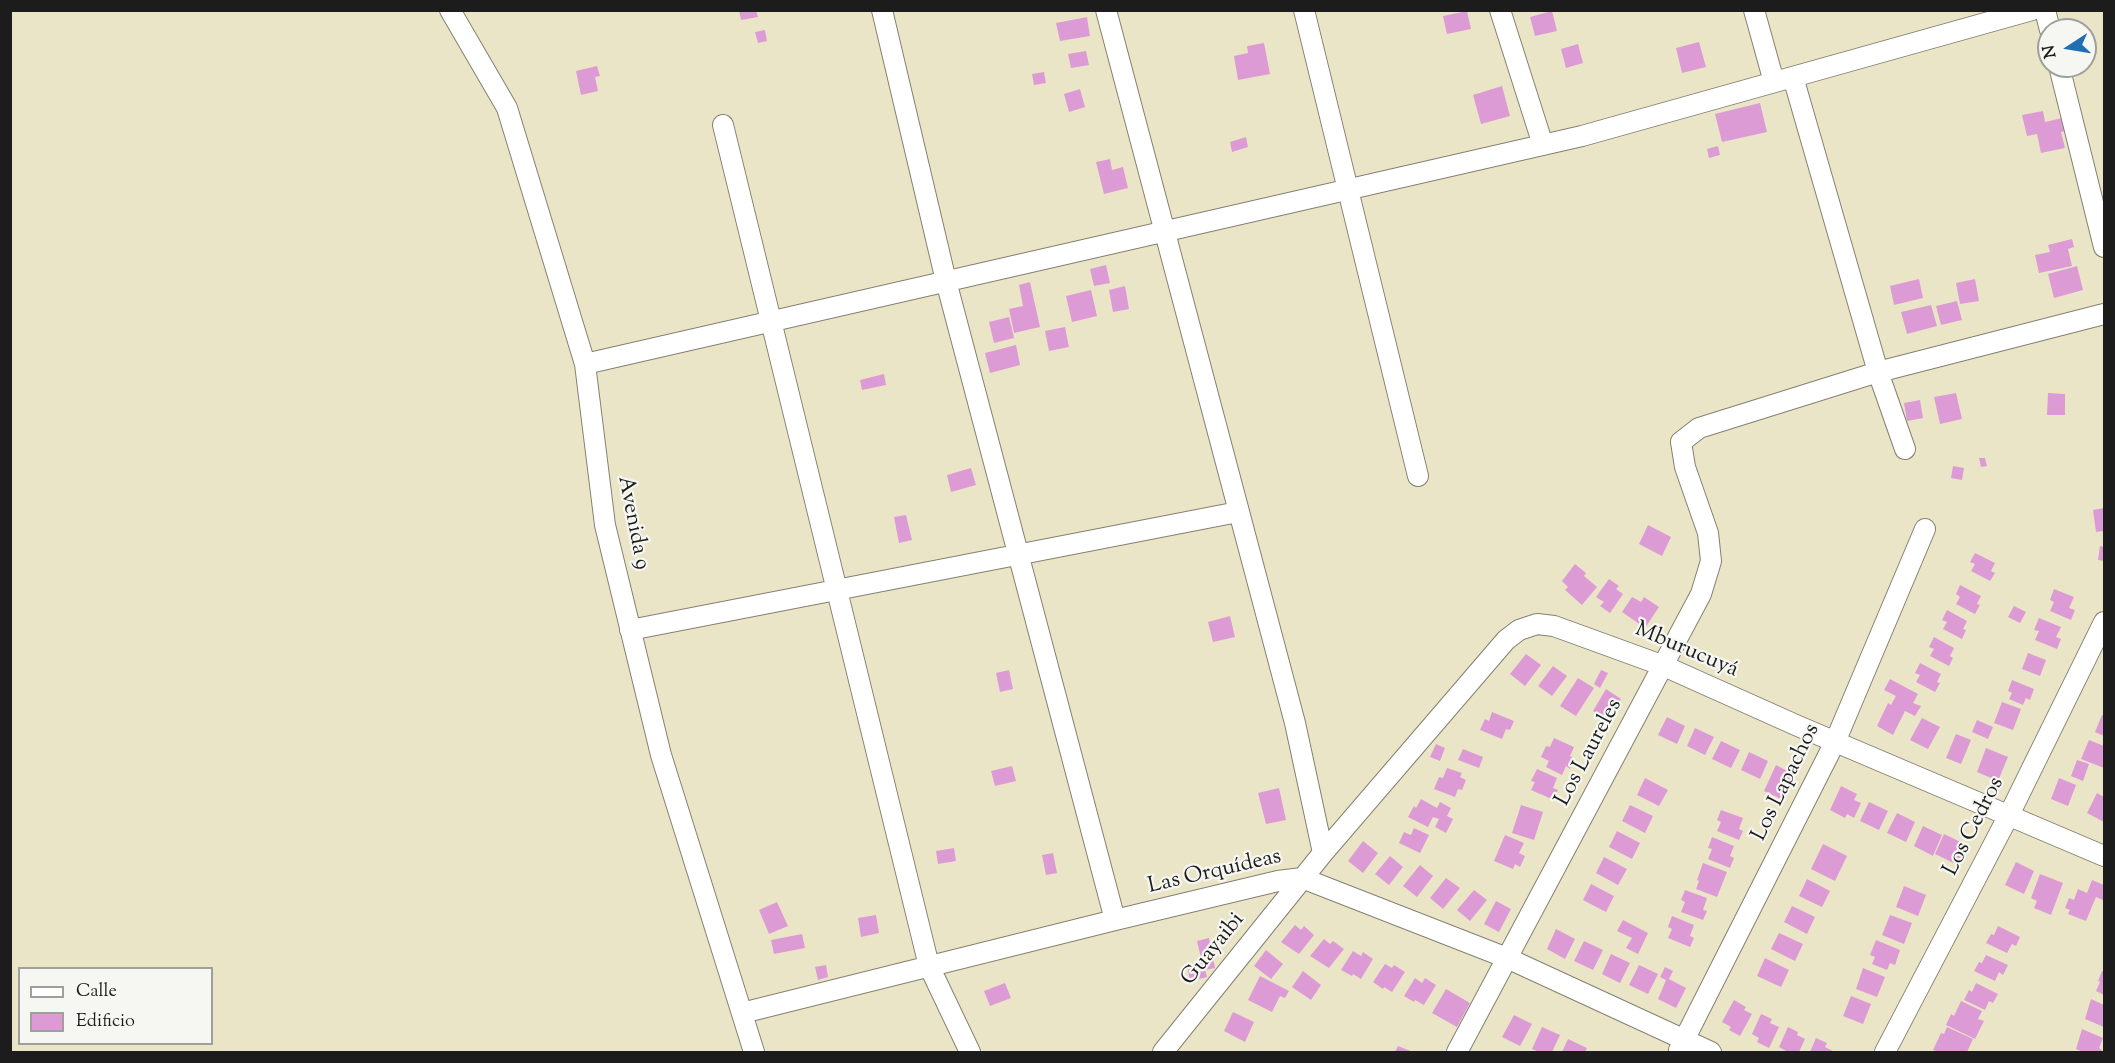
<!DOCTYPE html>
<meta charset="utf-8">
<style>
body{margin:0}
#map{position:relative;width:2115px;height:1063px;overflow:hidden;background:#ebe5c7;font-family:"Sorts Mill Goudy",serif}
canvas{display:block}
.frame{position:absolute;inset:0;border:12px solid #1c1c1c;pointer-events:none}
.legend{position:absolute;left:18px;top:967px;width:195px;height:78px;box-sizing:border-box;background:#f6f6f2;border:2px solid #9f9f9c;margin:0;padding:8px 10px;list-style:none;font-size:18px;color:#1c1c1c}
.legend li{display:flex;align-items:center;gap:12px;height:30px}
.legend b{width:30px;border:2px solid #9f9f9c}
.north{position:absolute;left:2037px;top:18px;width:60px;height:60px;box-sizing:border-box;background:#f6f6f2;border:2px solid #9f9f9c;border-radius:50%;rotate:258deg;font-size:16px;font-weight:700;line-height:24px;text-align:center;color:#1c1c1c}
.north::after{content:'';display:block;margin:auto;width:21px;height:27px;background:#1f6fb2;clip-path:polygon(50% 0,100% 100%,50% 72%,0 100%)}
</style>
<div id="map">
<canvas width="2115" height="1063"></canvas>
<div class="frame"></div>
<ul class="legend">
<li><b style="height:8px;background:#fff"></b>Calle</li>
<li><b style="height:16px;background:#dd9bd6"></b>Edificio</li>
</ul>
<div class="north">N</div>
</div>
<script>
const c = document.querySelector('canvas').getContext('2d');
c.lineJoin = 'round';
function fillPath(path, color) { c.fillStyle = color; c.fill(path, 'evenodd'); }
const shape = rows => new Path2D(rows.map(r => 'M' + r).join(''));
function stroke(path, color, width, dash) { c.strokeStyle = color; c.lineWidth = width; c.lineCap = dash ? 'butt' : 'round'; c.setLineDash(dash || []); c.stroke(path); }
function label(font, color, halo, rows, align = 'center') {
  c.font = font + ' "Sorts Mill Goudy",serif'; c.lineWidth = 4.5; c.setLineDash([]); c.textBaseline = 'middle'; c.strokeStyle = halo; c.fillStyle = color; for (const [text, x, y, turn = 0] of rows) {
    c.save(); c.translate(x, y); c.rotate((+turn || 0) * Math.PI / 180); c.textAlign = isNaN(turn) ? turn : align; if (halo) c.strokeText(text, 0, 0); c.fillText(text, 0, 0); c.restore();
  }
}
const building = shape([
 [739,10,756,10,758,17,741,20],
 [1467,11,1471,29,1447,34,1443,16],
 [1552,11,1557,31,1535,36,1530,17],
 [1087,17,1090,36,1060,41,1056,23],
 [765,30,767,41,758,43,755,32],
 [1699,42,1706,67,1682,73,1676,48],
 [1264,43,1270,74,1238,80,1234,56,1248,53,1247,46],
 [1578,44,1583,63,1566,68,1561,49],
 [1086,51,1089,65,1071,68,1068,54],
 [597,66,600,76,595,77,598,91,581,95,576,71],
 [1044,72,1046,83,1034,85,1032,74],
 [1502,86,1510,116,1481,124,1473,95],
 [1080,89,1085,107,1069,112,1064,94],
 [1760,103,1767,132,1722,142,1715,114],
 [2043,111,2045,122,2062,118,2066,131,2061,132,2065,148,2041,153,2037,134,2027,136,2022,115],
 [1246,137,1248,147,1232,152,1230,142],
 [1718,146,1720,155,1709,158,1707,149],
 [1110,159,1112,170,1123,167,1128,188,1104,194,1096,162],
 [2072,239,2074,247,2068,249,2072,266,2039,273,2035,255,2050,252,2048,245],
 [1106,265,1110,283,1094,286,1090,269],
 [2077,266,2083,290,2054,298,2048,274],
 [1919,279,1923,298,1894,305,1890,286],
 [1975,279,1979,301,1960,304,1956,283],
 [1030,282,1040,327,1014,333,1009,309,1023,306,1019,285],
 [1125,286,1129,309,1113,312,1109,290],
 [1091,290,1097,316,1072,322,1066,296],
 [1957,301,1962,320,1941,325,1936,306],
 [1931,305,1937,326,1907,334,1901,312],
 [1009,317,1014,338,994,343,989,322],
 [1065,327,1069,347,1049,351,1045,331],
 [1016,345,1020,365,990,373,985,353],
 [884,374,886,385,862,390,860,380],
 [1956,393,1962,419,1940,424,1934,397],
 [2048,393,2065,394,2065,415,2047,415],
 [1920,400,1923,418,1907,421,1904,403],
 [1979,458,1985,458,1987,466,1981,467],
 [1953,466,1964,468,1962,480,1951,478],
 [971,468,976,485,951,492,947,475],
 [2104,508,2104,531,2096,532,2093,510],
 [906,515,912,540,899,543,894,517],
 [1648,525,1671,537,1662,556,1639,544],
 [2100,546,2104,547,2104,561,2098,560],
 [1975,553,1995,563,1991,571,1995,573,1990,581,1971,571,1975,564,1970,562],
 [1575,564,1586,573,1584,576,1597,587,1582,605,1565,590,1568,587,1562,581],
 [1609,579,1619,586,1616,589,1623,594,1610,613,1600,606,1604,602,1596,597],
 [1960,585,1981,596,1977,604,1980,605,1975,614,1956,604,1960,597,1956,594],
 [2054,589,2074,597,2069,608,2075,610,2071,620,2050,611,2054,602,2050,600],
 [1632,597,1641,602,1644,597,1659,607,1645,628,1622,612],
 [2014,606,2026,612,2020,623,2008,617],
 [1947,610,1967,621,1963,629,1966,630,1962,639,1943,629,1947,622,1942,620],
 [1230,616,1235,637,1213,642,1208,622],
 [2039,618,2061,627,2056,637,2061,639,2057,649,2035,640,2039,631,2034,630],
 [1934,637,1954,648,1950,656,1953,658,1949,666,1930,656,1934,649,1929,647],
 [2028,653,2046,660,2040,676,2022,669],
 [1526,654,1541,665,1525,686,1510,674],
 [1920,663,1941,674,1937,682,1940,683,1935,692,1916,682,1920,675,1915,673],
 [1553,666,1567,676,1552,696,1538,686],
 [1009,670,1013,689,1000,692,996,673],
 [1601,670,1608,673,1600,688,1594,684],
 [1578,678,1594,688,1576,716,1560,706],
 [1890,679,1918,694,1913,703,1921,706,1915,716,1905,711,1893,735,1877,726,1888,703,1891,705,1896,696,1884,690],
 [2012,680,2034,689,2030,700,2026,698,2023,705,2009,699,2012,693,2008,691],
 [1606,689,1621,699,1608,721,1593,711],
 [2002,702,2021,709,2013,730,1994,723],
 [1492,712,1514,721,1510,730,1506,729,1502,739,1480,730,1485,719,1489,721],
 [2102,715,2104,716,2104,736,2095,732],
 [1667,717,1685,726,1677,744,1658,735],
 [1922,718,1940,727,1928,749,1910,740],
 [1977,720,1993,727,1988,739,1972,732],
 [1695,728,1714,737,1705,755,1687,746],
 [1956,734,1971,740,1961,764,1946,758],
 [1554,738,1574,747,1570,756,1575,759,1570,769,1566,766,1562,775,1546,767,1549,761,1541,757,1546,746,1550,747],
 [2089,740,2104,746,2104,768,2081,759],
 [1721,741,1740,750,1731,768,1712,759],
 [1436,744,1445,748,1440,761,1430,757],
 [1986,748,2008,757,1998,781,1977,772],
 [1463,749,1483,757,1479,768,1458,760],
 [1749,752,1768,761,1760,779,1741,770],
 [2077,760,2089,764,2083,781,2071,776],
 [1776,765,1795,775,1783,800,1764,791],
 [1012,766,1016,781,995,786,991,771],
 [1447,768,1462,773,1460,777,1466,780,1462,790,1458,789,1455,797,1434,789,1439,777,1443,778],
 [1537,769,1557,778,1553,788,1558,790,1554,800,1531,790,1535,782,1531,781],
 [1645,778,1668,790,1659,806,1637,795],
 [2059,778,2076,785,2068,806,2051,799],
 [1841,786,1857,794,1854,800,1861,803,1854,818,1847,814,1845,818,1830,810],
 [1279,788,1286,820,1266,824,1258,793],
 [2097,793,2104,797,2104,822,2087,813],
 [1421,799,1437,808,1440,802,1451,808,1447,816,1453,819,1446,833,1435,827,1439,819,1433,817,1428,827,1408,817,1414,806,1416,808],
 [1869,802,1888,811,1879,830,1860,821],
 [1521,805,1543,812,1534,840,1512,833],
 [1630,805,1653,816,1645,833,1622,821],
 [1721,810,1743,818,1739,829,1743,831,1739,840,1717,831,1721,822,1717,820],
 [1897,813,1915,822,1906,842,1887,833],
 [1923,826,1942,835,1933,856,1914,846],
 [1414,828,1429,835,1420,853,1399,843,1404,832,1411,835],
 [1617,831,1640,843,1632,859,1609,847],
 [1944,834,1969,846,1960,866,1935,854],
 [1505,835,1524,843,1519,853,1525,856,1520,867,1515,864,1513,869,1494,861],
 [1712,837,1734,846,1730,856,1734,858,1730,868,1708,859,1712,849,1708,848],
 [1363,841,1378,853,1363,873,1348,861],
 [1823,844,1847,856,1835,881,1811,869],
 [954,848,956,861,938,864,936,851],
 [1053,853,1057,873,1046,875,1042,855],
 [1390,856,1403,867,1389,885,1375,874],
 [1604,857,1627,869,1618,885,1596,873],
 [2016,862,2034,871,2024,894,2005,885],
 [1703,863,1727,872,1717,897,1696,889,1699,881,1697,880],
 [1420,865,1433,876,1417,897,1403,886],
 [2040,874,2063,883,2051,915,2034,908,2037,901,2031,898],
 [1446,878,1460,888,1443,909,1430,898],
 [1807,879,1830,891,1822,907,1799,896],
 [2092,880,2104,885,2103,900,2096,897,2086,921,2068,914,2070,910,2065,908,2069,898,2074,900,2078,889,2087,893],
 [1591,884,1614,896,1606,912,1583,900],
 [1904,886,1926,895,1918,916,1896,907],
 [1474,890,1487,900,1470,921,1457,910],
 [1685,890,1707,898,1703,910,1707,911,1703,920,1681,912,1685,902,1681,900],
 [1496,901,1511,909,1499,932,1484,924],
 [777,902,788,926,769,934,759,910],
 [1792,906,1815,917,1807,934,1784,922],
 [876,915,879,933,861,937,858,918],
 [1890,915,1912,923,1904,944,1882,935],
 [1672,916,1694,925,1690,936,1694,938,1690,947,1668,938,1672,929,1668,927],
 [1623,920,1648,933,1638,954,1626,948,1632,938,1617,931],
 [1295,925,1301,930,1304,926,1314,935,1299,954,1281,942],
 [1998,926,2020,937,2016,946,2012,944,2007,953,1986,943,1991,934,1994,935],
 [1556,929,1575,939,1565,959,1547,949],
 [1779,933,1803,944,1795,961,1771,949],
 [802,934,805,948,774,954,771,940],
 [1209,938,1215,968,1205,970,1207,977,1190,981,1187,965,1202,962,1197,941],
 [1324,939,1330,944,1333,941,1344,949,1329,968,1310,956],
 [1876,940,1900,950,1895,965,1890,963,1887,970,1872,964,1875,957,1870,955],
 [1584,941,1603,950,1593,970,1574,961],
 [1266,950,1283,964,1271,979,1254,966],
 [1353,951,1361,956,1363,952,1373,959,1361,979,1353,974,1352,976,1341,970],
 [1611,954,1630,963,1620,983,1602,974],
 [1986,955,2008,965,2003,975,1999,972,1995,981,1974,971,1979,962,1982,963],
 [1765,958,1789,970,1781,987,1757,976],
 [1385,964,1392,968,1394,965,1405,972,1392,992,1384,987,1383,989,1373,982],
 [826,965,828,977,818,980,815,967],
 [1639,965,1658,974,1648,994,1629,985],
 [1665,967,1673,971,1669,979,1686,988,1676,1008,1658,999,1666,980,1660,977],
 [1863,968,1885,977,1877,997,1856,989],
 [1303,971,1321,985,1311,1000,1292,987],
 [2102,971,2104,972,2104,995,2096,991,2100,982,2098,981],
 [1260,976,1289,991,1285,998,1280,996,1272,1012,1248,1000],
 [1415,978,1422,983,1425,978,1436,985,1424,1005,1415,1000,1414,1002,1404,996],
 [1005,983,1011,998,990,1006,984,991],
 [1976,983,1998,994,1993,1003,1989,1001,1985,1010,1964,1000,1969,990,1972,992],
 [1446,989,1470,1003,1457,1027,1432,1013],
 [1851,996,1871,1004,1863,1024,1843,1016],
 [2091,999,2104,1005,2104,1027,2085,1019],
 [1734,1000,1746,1007,1744,1010,1752,1014,1740,1036,1729,1030,1731,1027,1722,1022],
 [1961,1001,1982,1011,1978,1019,1984,1021,1975,1039,1946,1025,1951,1014,1954,1016],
 [1233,1012,1254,1022,1245,1042,1224,1031],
 [1761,1014,1772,1019,1770,1023,1779,1027,1769,1048,1757,1042,1759,1038,1752,1034],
 [1514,1015,1532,1024,1520,1046,1502,1037],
 [1542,1027,1560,1035,1552,1052,1539,1052,1532,1049],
 [1788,1027,1798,1032,1797,1035,1805,1039,1799,1052,1785,1052,1786,1051,1779,1047],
 [1947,1027,1973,1039,1967,1052,1940,1052,1933,1050,1941,1033,1944,1034],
 [2082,1029,2103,1038,2099,1048,2102,1050,2101,1052,2083,1052,2076,1049],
 [1816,1038,1827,1043,1825,1047,1833,1051,1832,1052,1810,1052],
 [1568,1039,1587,1048,1585,1052,1562,1052],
 [1398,1046,1413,1052,1395,1052]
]);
const minor = shape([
 [450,10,507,108,585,364,605,525,661,755,754,1052],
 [882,10,946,281,1115,920],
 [1106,10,1295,723,1323,853],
 [1304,10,1418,476],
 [1500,10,1543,145],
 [1754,10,1774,82],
 [2045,10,2050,30],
 [2059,66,2104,247],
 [1793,77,1878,372,1905,449],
 [723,125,929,966,970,1052],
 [585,364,1582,136,2032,10],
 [630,630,1238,512],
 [742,1013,1115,920,1278,881,1302,878,1507,958,1711,1052],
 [1679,1050,1835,742,1925,529],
 [1163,1052,1323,853,1506,640,1519,630,1537,624,1554,626,1664,666,1798,726,2104,856],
 [1457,1052,1701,594,1711,561,1708,533,1685,467,1681,442,1699,428,1878,372,2104,314],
 [1885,1052,2009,815,2104,622]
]);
const streetNames = [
 ["Avenida 9",632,523,79],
 ["Mburucuyá",1686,651,23],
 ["Los Laureles",1590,753,-62],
 ["Los Lapachos",1787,783,-64],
 ["Los Cedros",1975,827,-63],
 ["Las Orquídeas",1215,873,-13],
 ["Guayaibi",1214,950,-51]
];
fillPath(building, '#dd9bd6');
stroke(minor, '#848072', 22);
stroke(minor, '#fff', 20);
label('22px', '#1c1c1c', '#f6f6f2', streetNames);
</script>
